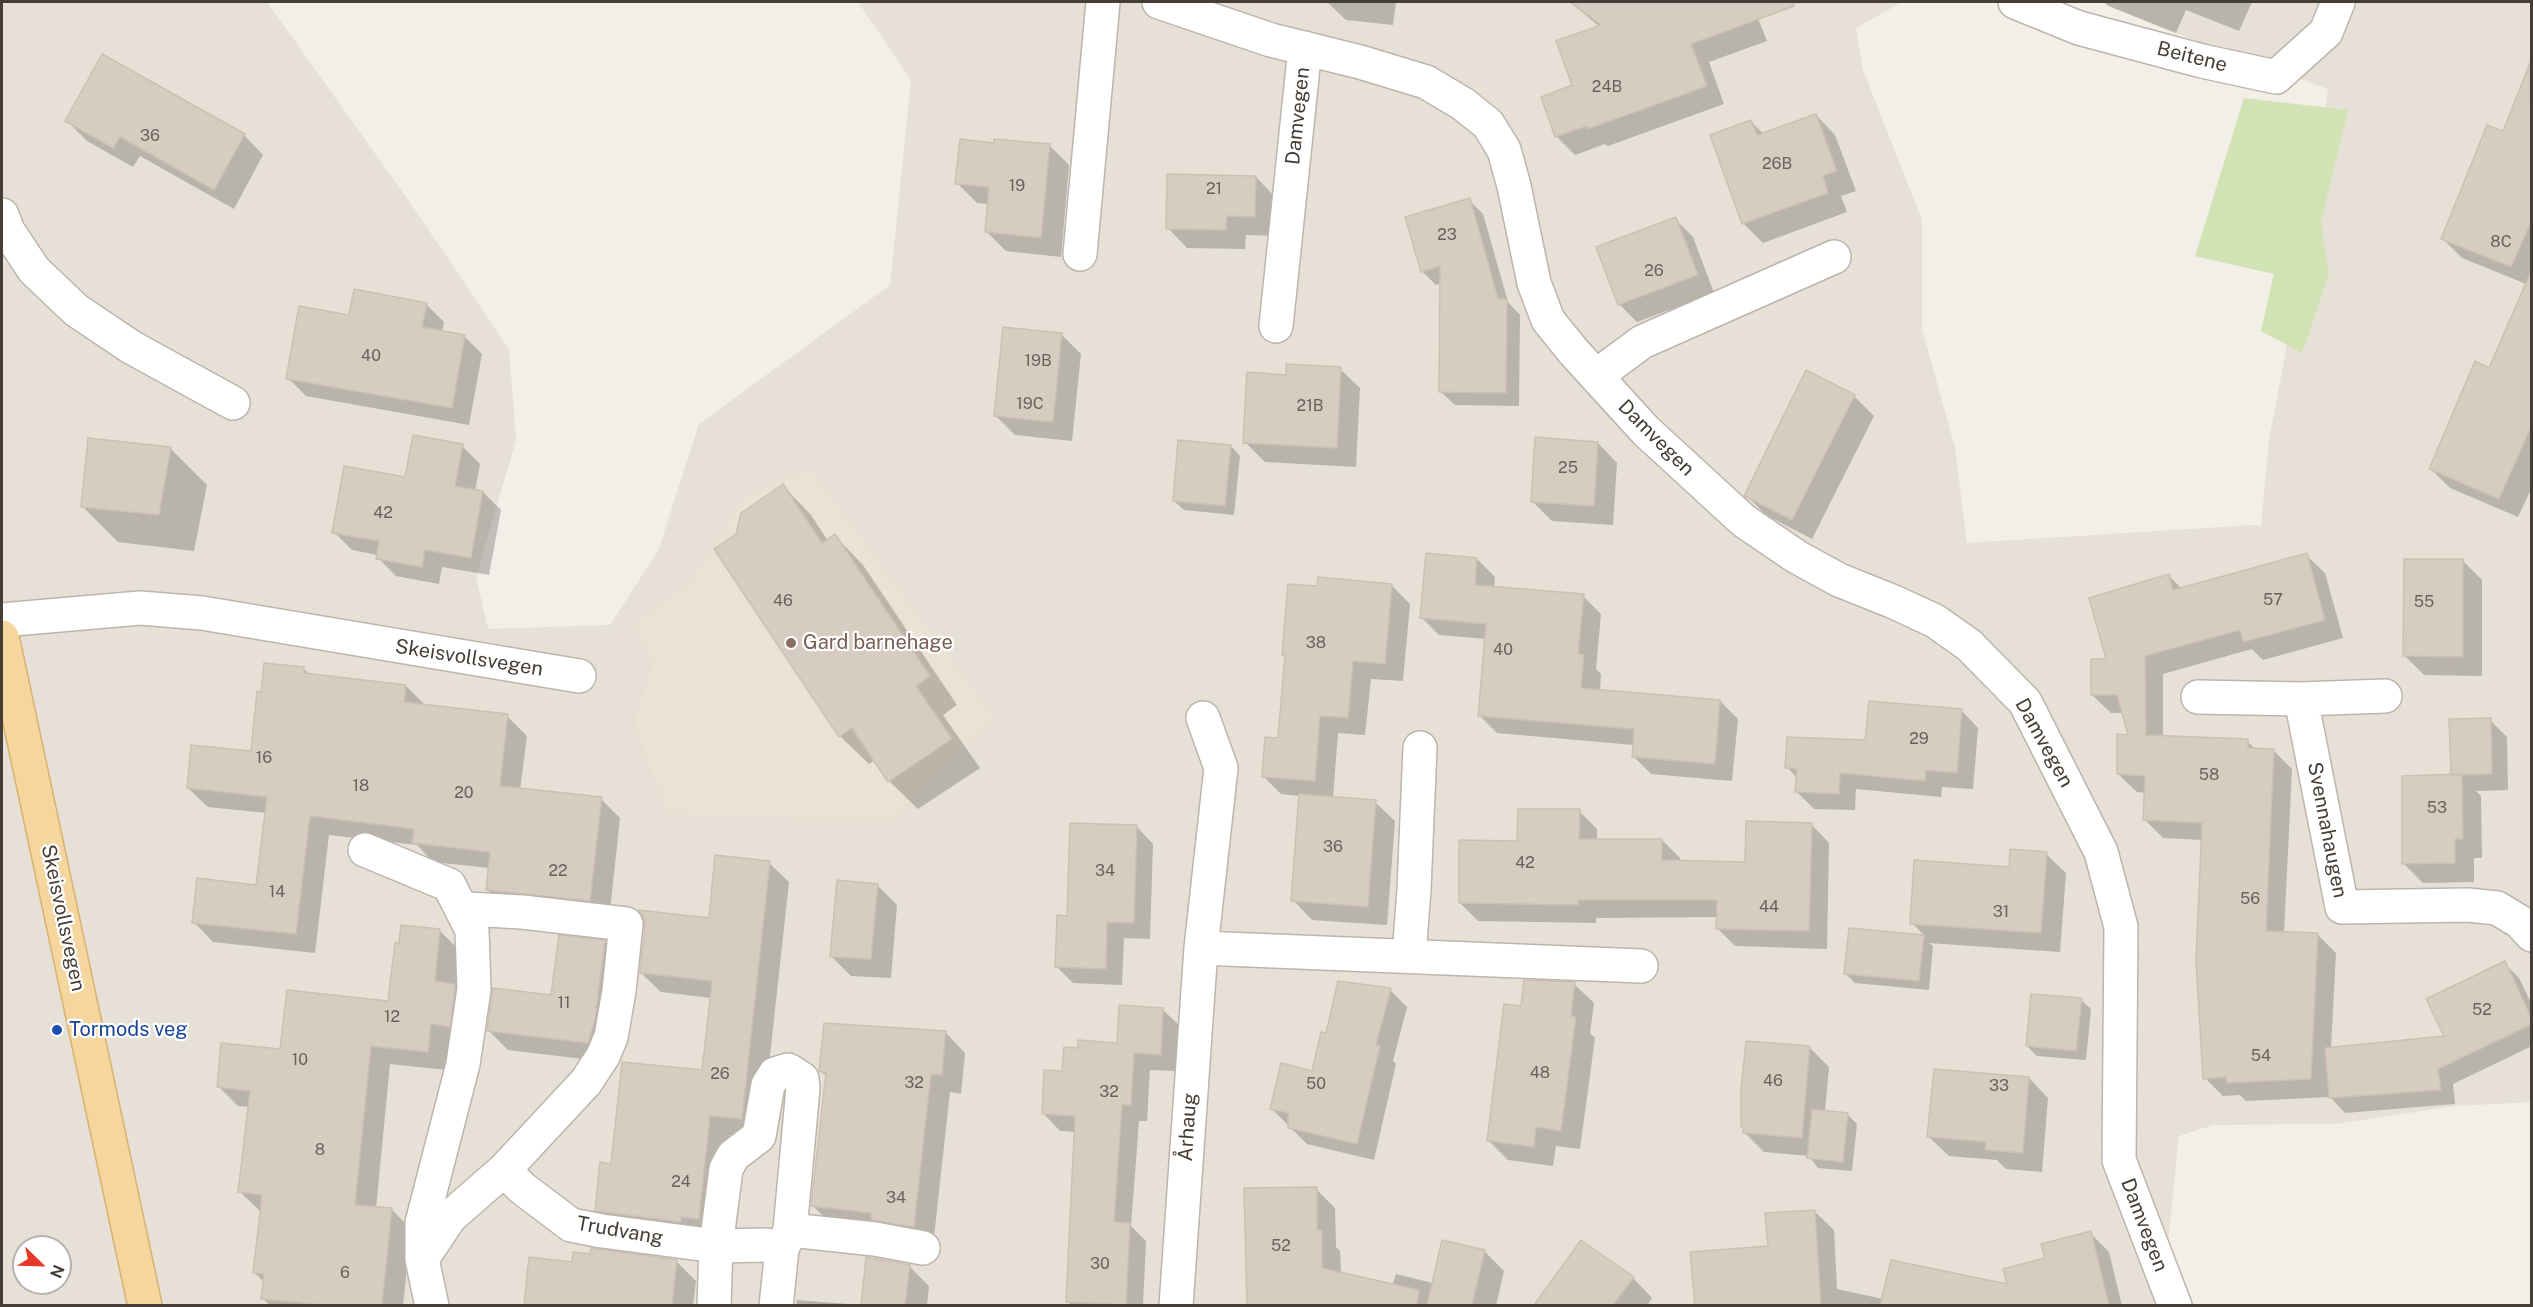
<!DOCTYPE html>
<meta charset="utf-8">
<style>
body{margin:0}
#map{position:relative;width:2533px;height:1307px;overflow:hidden;background:#f2eee8;font-family:"Public Sans",sans-serif}
canvas{display:block}
.frame{position:absolute;inset:0;border:3px solid #453e37;pointer-events:none}
.north{position:absolute;left:12px;top:1235px;width:60px;height:60px;box-sizing:border-box;background:#fff;border:2px solid #b5b2af;border-radius:50%;rotate:113deg;font-size:16px;font-weight:700;line-height:24px;text-align:center;color:#453e37}
.north::after{content:'';display:block;margin:auto;width:21px;height:27px;background:#e6392a;clip-path:polygon(50% 0,100% 100%,50% 72%,0 100%)}
</style>
<div id="map">
<canvas width="2533" height="1307"></canvas>
<div class="frame"></div>
<div class="north">N</div>
</div>
<script>
const c = document.querySelector('canvas').getContext('2d');
c.lineJoin = 'round';
function fillPath(path, color) { c.fillStyle = color; c.fill(path, 'evenodd'); }
const shape = rows => new Path2D(rows.map(r => 'M' + r).join(''));
function stroke(path, color, width, dash) { c.strokeStyle = color; c.lineWidth = width; c.lineCap = dash ? 'butt' : 'round'; c.setLineDash(dash || []); c.stroke(path); }
function label(font, color, halo, rows, align = 'center') {
  c.font = font + ' "Public Sans",sans-serif'; c.lineWidth = 4.5; c.setLineDash([]); c.textBaseline = 'middle'; c.strokeStyle = halo; c.fillStyle = color; for (const [text, x, y, turn = 0] of rows) {
    c.save(); c.translate(x, y); c.rotate((+turn || 0) * Math.PI / 180); c.textAlign = isNaN(turn) ? turn : align; if (halo) c.strokeText(text, 0, 0); c.fillText(text, 0, 0); c.restore();
  }
}
const residential = shape([
 [2,2,267,2,411,204,509,349,516,440,476,577,488,629,610,625,658,551,699,424,890,285,911,80,858,2,1902,2,1856,28,1863,70,1922,220,1922,329,1955,448,1967,543,2254,525,2261,527,2269,440,2319,176,2328,89,2167,30,2101,2,2531,2,2531,1102,2455,1106,2335,1124,2213,1125,2179,1136,2167,1253,2194,1305,2,1306],
 [24,1247,60,1247,60,1283,24,1283]
]);
const education = shape([
 [810,469,994,719,888,821,668,813,634,723,654,662,635,625,691,582,749,494]
]);
const green = shape([
 [2244,98,2348,110,2321,222,2329,274,2302,353,2261,331,2274,274,2195,256]
]);
const shadow = shape([
 [1327,2,1396,2,1393,25,1346,20],
 [1570,2,1780,2,1755,11,1767,41,1709,62,1724,104,1608,146,1605,144,1575,155,1557,137,1543,98,1574,86,1600,27],
 [2104,2,2252,2,2239,31,2186,10,2176,33,2108,6],
 [2526,78,2532,80,2531,286,2462,258,2443,239,2503,133],
 [1816,115,1835,135,1856,191,1841,196,1847,212,1763,243,1744,224,1712,136,1751,122,1764,134],
 [67,121,244,135,263,155,234,209,140,156,133,167,87,141],
 [995,144,1049,145,1069,165,1061,257,1006,251,987,232,989,204,977,203,957,183],
 [1256,177,1275,197,1274,236,1246,235,1245,249,1187,248,1168,228],
 [1469,200,1483,214,1508,302,1520,315,1519,406,1455,405,1441,392,1441,283,1436,285,1422,271],
 [1675,219,1693,237,1714,293,1637,322,1619,304],
 [426,304,444,322,442,332,464,336,482,354,469,425,306,396,288,378,351,317],
 [2532,318,2532,487,2518,517,2450,488,2431,469,2490,370],
 [1062,335,1081,354,1072,441,1015,435,995,415],
 [1340,369,1360,388,1356,467,1265,462,1245,442],
 [1854,396,1874,416,1812,539,1766,515,1746,495],
 [89,440,171,449,207,485,194,551,118,542,82,506],
 [1598,443,1617,463,1613,525,1552,521,1532,501],
 [462,446,480,464,475,491,483,492,501,510,489,575,442,567,439,584,396,576,378,558,378,555,352,550,334,532,407,479],
 [1231,446,1240,456,1234,515,1184,510,1174,501],
 [783,486,811,515,828,541,835,536,863,565,957,705,943,715,980,768,918,809,889,781,875,760,869,764,840,736,737,535],
 [2306,555,2325,573,2343,638,2263,660,2252,649,2163,674,2163,738,2247,741,2256,750,2273,750,2292,769,2284,933,2317,934,2336,953,2331,1049,2446,1038,2504,963,2519,978,2532,1005,2532,1046,2453,1084,2455,1104,2345,1113,2330,1097,2246,1101,2240,1095,2223,1096,2205,1078,2203,840,2163,838,2145,820,2146,793,2137,792,2118,774,2130,736,2123,713,2111,713,2092,695,2108,660,2169,576,2182,589],
 [1477,559,1495,577,1494,588,1583,596,1601,614,1596,669,1601,674,1600,691,1720,701,1738,719,1732,781,1651,774,1633,756,1634,745,1497,733,1479,715,1486,639,1439,635,1421,617],
 [2463,561,2482,580,2482,676,2424,675,2405,656],
 [1392,586,1410,604,1403,681,1371,679,1365,735,1338,733,1333,798,1375,802,1395,821,1387,925,1312,920,1293,900,1300,796,1281,794,1263,776,1279,739,1287,658,1283,655,1318,587],
 [303,668,310,675,406,686,426,706,507,716,527,736,520,790,601,799,620,818,609,920,507,909,488,890,490,868,433,862,417,845,329,835,315,953,213,942,194,922,258,887,266,813,208,807,188,788,252,753,262,693],
 [1962,711,1978,728,1973,789,1942,787,1941,797,1856,789,1855,810,1814,809,1797,792,1798,779,1787,767],
 [2490,720,2507,737,2508,790,2476,791,2481,796,2482,858,2474,858,2474,882,2423,883,2403,863],
 [1579,811,1597,829,1597,840,1662,840,1680,858,1680,862,1747,864,1811,824,1829,843,1827,949,1735,946,1717,928,1718,917,1596,918,1596,923,1478,921,1460,903,1518,843],
 [1137,827,1153,844,1150,939,1124,938,1122,985,1073,983,1056,966,1068,917],
 [2046,854,2066,873,2060,952,1929,943,1933,946,1929,990,1855,983,1845,973,1850,930,1926,937,1912,923,2010,868],
 [769,863,789,882,761,1138,729,1135,719,1238,616,1230,597,1210,612,1165,703,1072,711,998,661,992,641,973,710,919],
 [877,885,897,905,891,978,851,976,831,956],
 [440,931,459,950,456,986,474,1005,447,1070,390,1064,376,1208,392,1210,411,1229,403,1306,270,1306,263,1298,265,1283,254,1272,261,1212,240,1192,250,1107,238,1106,218,1086,281,1051,390,1003],
 [605,942,624,962,608,1062,508,1050,488,1030,553,996],
 [1574,984,1594,1003,1590,1033,1595,1038,1580,1149,1556,1146,1553,1166,1508,1160,1488,1140,1522,1007],
 [1390,990,1407,1007,1393,1061,1396,1064,1374,1160,1307,1144,1272,1109,1314,1072,1327,1034],
 [2081,1000,2091,1009,2086,1060,2037,1056,2027,1046],
 [1163,1010,1180,1026,1177,1071,1150,1070,1147,1121,1139,1121,1131,1226,1146,1241,1143,1306,1072,1306,1067,1301,1076,1132,1060,1131,1044,1114,1063,1073,1080,1049,1118,1044],
 [946,1033,965,1053,961,1094,950,1092,933,1246,832,1225,813,1206,827,1077,820,1071],
 [1810,1048,1829,1067,1825,1112,1847,1114,1857,1124,1852,1171,1818,1168,1809,1156,1764,1152,1745,1133,1743,1126],
 [2029,1078,2048,1098,2042,1172,2006,1169,1997,1160,1949,1156,1929,1137],
 [1246,1189,1316,1189,1335,1208,1336,1247,1340,1251,1341,1274,1392,1286,1396,1274,1433,1283,1484,1251,1504,1271,1496,1306,1248,1306],
 [1815,1212,1834,1230,1837,1289,1883,1299,2009,1286,2090,1233,2109,1252,2122,1306,1696,1306,1692,1254,1770,1247],
 [1582,1242,1633,1278,1652,1298,1647,1306,1536,1306],
 [531,1259,573,1264,676,1261,696,1281,693,1306,525,1306],
 [868,1259,909,1266,929,1286,927,1306,796,1306,797,1300,862,1305]
]);
const building = shape([
 [1570,2,1794,2,1794,6,1691,44,1707,86,1588,129,1587,126,1555,137,1541,97,1572,85,1556,41,1601,25,1570,2],
 [102,54,245,134,214,190,120,137,113,148,65,121,102,54],
 [2530,63,2532,220,2511,267,2441,239,2487,125,2503,131,2530,63],
 [1816,114,1837,171,1823,176,1828,193,1742,224,1710,135,1751,120,1757,135,1816,114],
 [960,139,994,143,994,139,1050,144,1041,238,985,232,989,187,955,184,960,139],
 [1167,174,1256,176,1255,217,1227,216,1226,230,1166,229,1167,174],
 [1470,198,1498,299,1507,299,1506,393,1439,392,1440,266,1421,272,1405,217,1470,198],
 [1676,217,1698,275,1618,305,1596,247,1676,217],
 [2532,269,2532,425,2499,499,2429,469,2475,361,2489,368,2532,269],
 [354,289,427,303,422,327,465,335,452,408,286,379,299,306,349,315,354,289],
 [1003,327,1062,333,1053,422,994,416,1003,327],
 [1286,364,1341,367,1337,448,1243,443,1247,372,1286,375,1286,364],
 [1806,370,1855,395,1792,520,1744,496,1806,370],
 [413,435,463,444,455,486,483,491,471,558,425,550,422,567,376,559,379,541,332,533,344,466,405,477,413,435],
 [1535,437,1598,442,1594,506,1531,502,1535,437],
 [88,438,171,447,159,515,81,507,88,438],
 [1178,440,1231,445,1225,506,1173,501,1178,440],
 [783,484,822,543,835,534,930,676,916,686,952,739,888,782,852,728,839,737,714,549,736,534,741,513,783,484],
 [1426,553,1477,558,1475,585,1584,594,1578,654,1584,655,1581,688,1720,700,1715,764,1632,757,1634,729,1478,716,1486,624,1420,618,1426,553],
 [2307,553,2325,620,2243,642,2240,630,2145,656,2146,735,2248,739,2248,748,2274,749,2266,931,2318,933,2311,1079,2226,1083,2226,1077,2203,1079,2196,960,2202,823,2143,820,2145,776,2117,774,2117,734,2128,735,2117,695,2091,695,2091,659,2106,659,2089,598,2169,574,2173,590,2307,553],
 [2404,559,2463,559,2463,657,2403,656,2404,559],
 [1318,577,1392,584,1385,664,1353,661,1348,718,1320,716,1315,781,1262,777,1265,737,1278,738,1285,655,1282,655,1288,584,1317,586,1318,577],
 [264,663,304,667,304,673,406,685,404,702,508,714,500,786,602,797,590,901,486,890,490,852,412,843,414,829,310,816,296,934,192,923,197,878,256,885,267,797,187,788,191,745,251,751,257,691,261,692,264,663],
 [1869,701,1962,709,1957,773,1926,770,1925,781,1840,773,1839,794,1795,792,1797,769,1785,768,1787,737,1865,740,1869,701],
 [2491,718,2492,774,2451,775,2449,719,2491,718],
 [2462,774,2463,839,2455,839,2455,863,2402,864,2402,776,2462,774],
 [1299,794,1376,800,1368,907,1291,901,1299,794],
 [1518,809,1580,809,1579,839,1662,839,1662,860,1745,862,1746,821,1812,823,1809,931,1716,929,1717,900,1578,900,1578,905,1459,903,1459,840,1517,841,1518,809],
 [1070,823,1137,825,1134,923,1107,922,1106,969,1055,967,1057,915,1067,916,1070,823],
 [2010,849,2047,852,2041,933,1910,924,1914,860,2009,867,2010,849],
 [715,855,770,861,742,1119,710,1116,699,1219,681,1217,681,1222,595,1211,600,1162,611,1164,622,1062,702,1070,712,981,640,973,645,926,643,917,638,910,709,918,715,855],
 [837,880,878,884,871,959,830,957,837,880],
 [401,925,440,929,435,981,455,984,455,988,450,1027,431,1024,428,1052,371,1046,355,1205,392,1208,382,1305,323,1305,261,1299,264,1274,253,1273,262,1195,238,1192,250,1091,217,1087,221,1043,280,1049,287,990,388,1001,395,943,399,943,401,925],
 [1849,928,1924,935,1919,981,1844,974,1849,928],
 [559,935,605,940,595,1019,588,1043,487,1031,493,988,551,995,559,935],
 [2505,961,2532,1019,2532,1024,2438,1069,2441,1090,2329,1098,2325,1048,2444,1036,2426,999,2505,961],
 [1524,980,1575,982,1571,1016,1576,1017,1561,1131,1536,1127,1534,1147,1487,1141,1504,1004,1521,1006,1524,980],
 [1338,981,1391,988,1376,1045,1380,1046,1357,1144,1288,1128,1288,1113,1270,1109,1281,1063,1312,1071,1321,1032,1326,1033,1338,981],
 [2031,994,2082,998,2076,1051,2026,1046,2031,994],
 [1119,1005,1163,1008,1161,1055,1134,1053,1131,1105,1122,1105,1114,1222,1130,1223,1126,1305,1066,1302,1075,1116,1042,1114,1044,1070,1062,1071,1064,1047,1078,1048,1078,1040,1117,1043,1119,1005],
 [824,1023,946,1031,942,1075,931,1074,914,1227,871,1220,871,1213,811,1206,826,1073,819,1071,824,1023],
 [1746,1041,1810,1046,1802,1138,1743,1133,1744,1127,1741,1127,1741,1090,1746,1041],
 [1934,1069,2029,1077,2023,1153,1985,1150,1986,1142,1927,1137,1934,1069],
 [1812,1109,1848,1113,1843,1162,1807,1158,1812,1109],
 [1317,1187,1317,1230,1322,1230,1322,1268,1419,1290,1417,1305,1247,1305,1244,1188,1317,1187],
 [1815,1210,1821,1305,1695,1305,1690,1252,1768,1246,1765,1213,1815,1210],
 [2091,1231,2109,1305,1880,1305,1891,1260,2007,1284,2003,1269,2045,1258,2041,1244,2091,1231],
 [1442,1240,1485,1250,1472,1305,1427,1305,1442,1240],
 [1581,1240,1634,1277,1613,1305,1534,1305,1581,1240],
 [591,1248,677,1260,672,1305,524,1305,529,1257,572,1262,573,1252,590,1254,591,1248],
 [866,1257,910,1265,905,1305,861,1305,866,1257]
]);
const minor = shape([
 [1159,2,1271,40,1360,62,1426,82,1463,104,1488,124,1504,150,1514,186,1534,283,1548,320,1573,351,1646,431,1744,521,1797,557,1839,580,1894,602,1935,621,1969,645,2025,702,2101,852,2121,927,2119,1160,2175,1306],
 [2015,2,2079,28,2202,61,2276,77,2326,32,2338,2],
 [2,215,8,231,34,270,76,310,131,347,233,403],
 [1080,254,1103,2],
 [1276,326,1305,48],
 [1596,376,1642,342,1834,257],
 [2,620,140,608,202,613,579,676],
 [2198,697,2301,699,2385,696],
 [2301,699,2342,907,2468,905,2497,908,2520,922,2532,935],
 [365,850,449,885,472,930,474,989,463,1064,422,1223,422,1259,432,1306],
 [1201,948,1221,768,1203,718],
 [1409,956,1414,889,1420,748],
 [504,1170,522,1188,571,1225,602,1231,716,1246,766,1245,782,1249],
 [790,1230,875,1239,923,1248],
 [422,1259,450,1217,504,1170,586,1082,603,1056,611,1037,619,991,626,924,522,912,468,909,462,911],
 [714,1306,716,1246,726,1169,733,1156,759,1136,768,1085,775,1074,788,1070,802,1079,803,1088,790,1230,782,1249,776,1306],
 [1176,1306,1201,948,1641,966]
]);
const major = shape([
 [2,637,145,1306]
]);
const markers = [
 [791,643,6,"#8d6e63"],
 [57,1030,6,"#1a4fb4"]
];
const numberNames = [
 ["24B",1607,87],
 ["36",150,136],
 ["26B",1777,164],
 ["19",1017,186],
 ["21",1214,189],
 ["23",1447,235],
 ["8C",2501,242],
 ["26",1654,271],
 ["40",371,356],
 ["19B",1038,361],
 ["19C",1030,404],
 ["21B",1310,406],
 ["25",1568,468],
 ["42",383,513],
 ["57",2273,600],
 ["46",783,601],
 ["55",2424,602],
 ["38",1316,643],
 ["40",1503,650],
 ["29",1919,739],
 ["16",264,758],
 ["58",2209,775],
 ["18",361,786],
 ["20",464,793],
 ["53",2437,808],
 ["36",1333,847],
 ["42",1525,863],
 ["22",558,871],
 ["34",1105,871],
 ["14",277,892],
 ["56",2250,899],
 ["44",1769,907],
 ["31",2001,912],
 ["11",564,1003],
 ["52",2482,1010],
 ["12",392,1017],
 ["54",2261,1056],
 ["10",300,1060],
 ["48",1540,1073],
 ["26",720,1074],
 ["46",1773,1081],
 ["32",914,1083],
 ["50",1316,1084],
 ["33",1999,1086],
 ["32",1109,1092],
 ["8",320,1150],
 ["24",681,1182],
 ["34",896,1198],
 ["52",1281,1246],
 ["30",1100,1264],
 ["6",345,1273]
];
const streetNames = [
 ["Beitene",2192,57,14],
 ["Damvegen",1298,116,-84],
 ["Damvegen",1656,438,45],
 ["Skeisvollsvegen",469,658,9],
 ["Damvegen",2044,743,61],
 ["Svennahaugen",2327,830,79],
 ["Skeisvollsvegen",63,918,78],
 ["Århaug",1188,1127,-86],
 ["Damvegen",2144,1225,69],
 ["Trudvang",620,1231,10]
];
const educationNames = [
 ["Gard barnehage",803,643]
];
const transitNames = [
 ["Tormods veg",69,1030]
];
fillPath(residential, '#e6e0d6');
fillPath(education, '#eae2d3');
fillPath(green, '#d1e3b4');
fillPath(shadow, '#0003');
fillPath(building, '#d6ccc1');
stroke(building, '#cdc0b2', 1.5);
stroke(minor, '#bdb5ab', 36);
stroke(major, '#d9b16f', 36);
stroke(minor, '#fff', 33);
stroke(major, '#f5d69e', 33);
for (const [x, y, r, color] of markers) { const dot = new Path2D(); dot.arc(x, y, r, 0, 2 * Math.PI); c.fillStyle = color; c.fill(dot); stroke(dot, '#fff', 2); }
label('16px', '#69625a', null, numberNames);
label('20px', '#453e37', '#fff', streetNames);
label('20px', '#785e54', '#fff', educationNames, 'left');
label('20px', '#164399', '#fff', transitNames, 'left');
</script>
